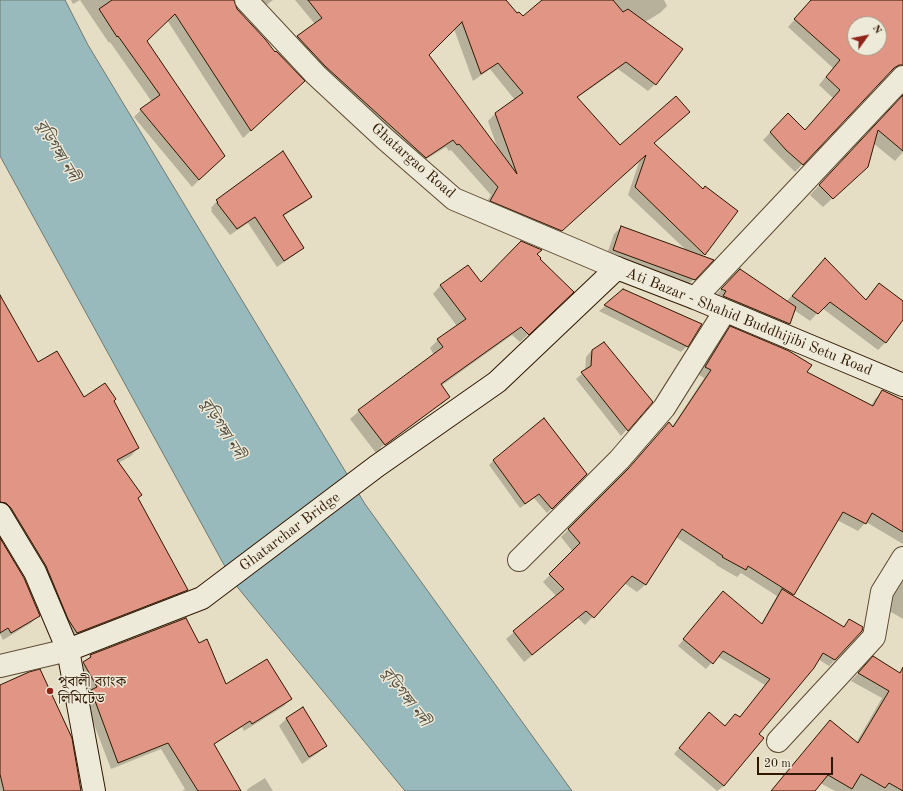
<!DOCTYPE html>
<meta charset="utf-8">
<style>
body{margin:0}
#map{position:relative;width:903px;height:791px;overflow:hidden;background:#e5dec4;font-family:"Old Standard TT",serif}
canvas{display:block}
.north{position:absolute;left:847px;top:16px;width:40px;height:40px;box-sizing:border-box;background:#eeead9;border:1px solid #a29682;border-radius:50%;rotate:57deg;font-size:11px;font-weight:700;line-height:16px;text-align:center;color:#301700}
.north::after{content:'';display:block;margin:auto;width:14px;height:18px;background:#8f2418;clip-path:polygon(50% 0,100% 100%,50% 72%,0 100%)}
.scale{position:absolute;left:757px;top:757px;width:76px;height:18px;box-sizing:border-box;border:2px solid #301700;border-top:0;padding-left:5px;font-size:12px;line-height:14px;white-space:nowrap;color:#301700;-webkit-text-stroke:3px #eeead9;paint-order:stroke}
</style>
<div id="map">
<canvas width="903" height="791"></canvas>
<div class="north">N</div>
<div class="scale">20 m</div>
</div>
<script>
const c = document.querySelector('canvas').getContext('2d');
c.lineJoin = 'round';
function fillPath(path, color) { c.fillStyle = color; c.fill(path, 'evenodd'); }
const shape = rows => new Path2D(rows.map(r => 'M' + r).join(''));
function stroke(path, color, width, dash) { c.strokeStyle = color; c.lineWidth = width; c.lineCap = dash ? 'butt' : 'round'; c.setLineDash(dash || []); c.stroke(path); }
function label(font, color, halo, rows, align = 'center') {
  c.font = font + ' "Old Standard TT","Noto Serif Bengali",serif'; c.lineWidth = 3; c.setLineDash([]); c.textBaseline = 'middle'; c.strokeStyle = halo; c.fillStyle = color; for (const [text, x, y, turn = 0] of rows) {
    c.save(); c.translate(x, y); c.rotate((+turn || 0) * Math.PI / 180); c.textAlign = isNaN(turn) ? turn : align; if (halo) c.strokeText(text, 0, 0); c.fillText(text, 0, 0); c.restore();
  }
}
const water = shape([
 [0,0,65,0,88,45,365,504,572,791,405,791,234,583,0,156,0,0]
]);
const shadow = shape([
 [71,0,80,0,73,4],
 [80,0,233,0,236,9,296,88,243,138,167,20,145,41,216,163,192,187,134,117,141,110,152,102,110,42,109,43],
 [249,0,273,0,259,11],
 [295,0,504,0,517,15,522,17,544,0,664,0,667,6,660,13,645,22,655,84,648,91,618,69,577,98,620,146,653,143,705,254,702,256,694,279,687,286,606,257,614,234,621,227,686,250,628,195,640,159,554,238,483,208,491,195,451,150,449,151,446,147,418,164,290,44,297,37,315,24],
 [454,29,473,81,490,69,515,100,496,113,488,121,498,150,428,55],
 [812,0,903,0,903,72,891,72,886,75,795,172,763,140,788,114,804,131,833,98,819,85,833,68,788,27],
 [855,24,879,24,879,48,855,48],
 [903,96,903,152,895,161,873,143,857,176,823,207,810,195],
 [282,152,310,197,304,203,282,217,303,247,296,254,277,267,248,223,230,235,211,211,212,210,211,208,217,201],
 [536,255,564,300,520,342,512,335,441,386,449,397,441,405,441,402,380,448,381,449,376,453,350,419,359,411,434,355,430,348,438,340,457,326,433,294,441,285,481,284],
 [818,266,865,300,879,284,903,302,903,319,885,343,878,350,822,308,810,321,794,310,789,324,782,331,715,296,732,277,786,302],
 [624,291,687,346,681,352,599,311],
 [0,295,37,364,84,398,113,401,138,448,131,456,118,463,187,590,180,597,69,640,0,512],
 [730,327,806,373,871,406,875,399,883,391,903,401,903,544,866,522,858,531,837,520,792,596,843,628,850,620,835,660,829,666,818,659,758,734,724,786,717,791,674,754,704,719,725,727,739,718,765,685,717,656,706,669,678,646,718,598,761,624,777,596,741,573,737,577,716,565,716,564,676,537,645,585,637,592,624,583,585,625,578,618,524,662,506,639,556,596,543,582,573,552,561,537,620,478,669,423,672,427,704,378,698,374,723,335],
 [592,350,651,402,621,436,576,379,585,371,586,357],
 [494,460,586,474,547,513,534,498,520,508,489,465],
 [0,540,39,615,31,623,3,640,0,634],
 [903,579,903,619,886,609,887,605],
 [198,644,226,685,291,699,284,706,244,731,242,727,213,745,240,791,182,791,185,789,161,749,111,769,84,698,89,693,76,670,91,656],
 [866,665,900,674,903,791,835,791,820,783,813,791,771,791,830,721,856,743,882,698,851,681],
 [0,687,80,791,0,791],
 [303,709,326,746,318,753,302,764,279,726,286,719],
 [265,778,273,791,246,791,249,788]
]);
const building = shape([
 [112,0,234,0,237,9,265,39,275,52,276,51,305,81,251,131,175,14,147,41,225,156,199,180,140,109,160,95,118,36,117,37,99,9,112,0],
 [308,0,506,0,517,13,519,12,523,16,542,0,613,0,623,12,628,9,683,49,656,85,626,62,577,97,620,145,676,96,690,112,654,143,703,189,705,186,738,211,705,255,635,187,646,155,562,231,490,201,498,187,459,144,457,145,453,140,426,158,325,66,297,36,322,18,308,0],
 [462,22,481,74,498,63,523,93,495,113,517,174,429,55,462,22],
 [811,0,903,0,903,65,899,65,894,68,803,165,786,150,770,132,788,113,805,130,840,90,826,77,840,60,794,19,811,0],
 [855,24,879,24,879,48,855,48,855,24],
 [903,95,903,151,878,130,868,167,833,199,819,185,903,95],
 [283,151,312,197,283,215,304,248,284,261,255,217,237,229,217,203,218,202,216,200,283,151],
 [621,226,714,260,695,280,613,250,621,226],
 [521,241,542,250,537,254,541,258,540,259,574,292,529,335,521,327,441,384,450,397,385,445,358,410,443,347,437,339,466,319,440,285,468,265,481,282,521,241],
 [825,258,866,300,879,283,903,301,903,320,886,343,830,302,818,314,792,296,825,258],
 [740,269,796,307,790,324,723,296,726,291,721,289,740,269],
 [623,289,702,324,688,347,604,305,623,289],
 [0,295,38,362,57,351,84,397,105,383,116,399,114,401,139,448,117,460,142,495,138,498,188,590,77,633,68,619,46,566,11,508,6,503,0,502,0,295],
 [730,326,789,351,812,365,807,372,873,406,882,390,903,400,903,532,872,513,866,524,843,512,794,595,748,566,746,570,722,557,723,556,682,529,646,585,632,576,594,618,586,611,532,655,513,631,564,589,549,574,580,543,568,529,628,469,669,422,673,427,711,370,705,367,730,326],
 [604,342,653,402,628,431,581,372,591,366,592,350,604,342],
 [544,418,587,474,552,509,539,494,525,504,493,460,544,418],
 [0,538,24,578,40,616,11,633,8,628,0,633,0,538],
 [782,589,844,627,849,619,863,627,862,631,835,660,823,653,814,668,759,734,764,738,724,786,679,748,709,712,725,726,735,714,740,717,770,679,723,651,713,664,683,639,723,591,762,624,782,589],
 [186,618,199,643,207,639,226,684,267,659,292,699,252,724,250,721,214,744,241,791,198,791,168,743,118,763,91,690,97,687,83,662,91,657,90,655,186,618],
 [873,656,900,673,903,667,903,791,889,783,885,788,861,774,852,789,828,775,815,791,771,791,830,720,858,743,889,691,858,673,873,656],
 [40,669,72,738,81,791,4,791,0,774,0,685,29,672,40,669],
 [303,707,327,746,309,757,286,718,303,707]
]);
const street = shape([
 [246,0,316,75,385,139,454,199,617,268],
 [695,298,903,77],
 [519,560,619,460,664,408,725,311],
 [0,666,68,650],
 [778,741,874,637,882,592,903,558]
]);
const secondary = shape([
 [0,514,35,572,68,650,94,791],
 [68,650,202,598,377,466,497,382,617,268,695,298,903,385]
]);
const markers = [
 [50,691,4,"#8f2418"]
];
const streetNames = [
 ["Ghatargao Road",413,161,41],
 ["Ati Bazar - Shahid Buddhijibi Setu Road",749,322,22],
 ["Ghatarchar Bridge",290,532,-37]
];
const poiNames = [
 ["পূবালী ব্যাংক",58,682],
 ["লিমিটেড",58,699]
];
const waterNames = [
 ["বুড়িগঙ্গা নদী",57,151,59],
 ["বুড়িগঙ্গা নদী",222,429,58],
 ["বুড়িগঙ্গা নদী",405,697,53]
];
fillPath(water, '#99babd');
stroke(water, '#6f7971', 1);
fillPath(shadow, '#0003');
fillPath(building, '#e09585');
stroke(building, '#301700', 1);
stroke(street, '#5d4931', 24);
stroke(secondary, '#301700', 24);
stroke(street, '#eeead9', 22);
stroke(secondary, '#eeead9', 22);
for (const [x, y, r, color] of markers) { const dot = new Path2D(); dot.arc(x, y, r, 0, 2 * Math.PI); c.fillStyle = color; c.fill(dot); stroke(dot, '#eeead9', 1.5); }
label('15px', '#301700', '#eeead9', streetNames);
label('15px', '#301700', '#eeead9', poiNames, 'left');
label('italic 16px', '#555042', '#eeead9', waterNames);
</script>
